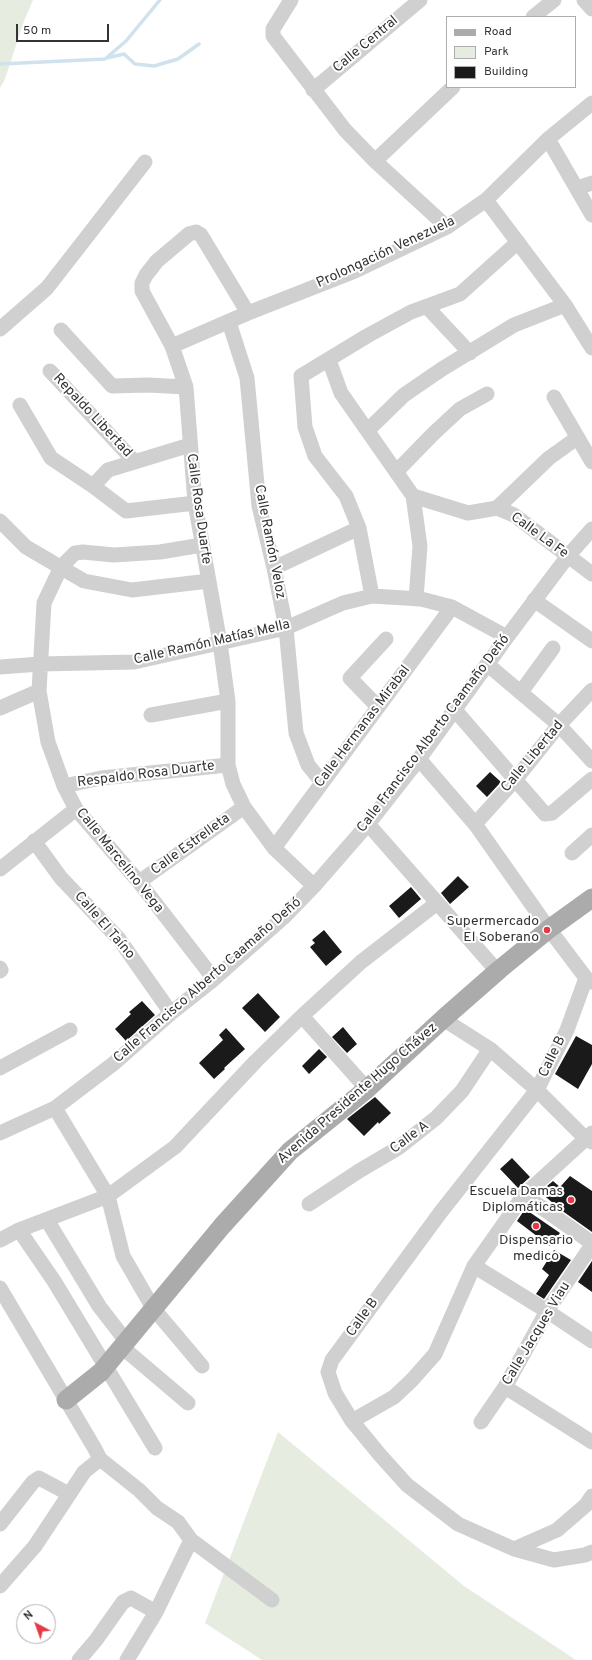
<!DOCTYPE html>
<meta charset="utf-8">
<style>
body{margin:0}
#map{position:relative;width:592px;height:1660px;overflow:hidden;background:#fff;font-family:Overpass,sans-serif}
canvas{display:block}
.legend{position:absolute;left:446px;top:16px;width:130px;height:72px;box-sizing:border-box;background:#fff;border:1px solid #adadad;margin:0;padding:5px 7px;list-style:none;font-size:12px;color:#333}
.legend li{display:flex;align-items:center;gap:8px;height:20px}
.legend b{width:20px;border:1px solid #adadad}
.north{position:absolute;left:16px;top:1604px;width:40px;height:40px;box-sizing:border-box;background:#fff;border:1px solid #adadad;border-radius:50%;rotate:319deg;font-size:11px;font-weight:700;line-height:16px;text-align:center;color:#333}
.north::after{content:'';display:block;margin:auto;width:14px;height:18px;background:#e63946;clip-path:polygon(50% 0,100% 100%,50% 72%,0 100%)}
.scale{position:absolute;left:16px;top:24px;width:93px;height:18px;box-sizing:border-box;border:2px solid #333;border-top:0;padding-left:5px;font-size:12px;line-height:14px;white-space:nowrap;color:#333;-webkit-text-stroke:3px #fff;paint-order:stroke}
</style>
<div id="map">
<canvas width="592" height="1660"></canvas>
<ul class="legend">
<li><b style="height:5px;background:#ababab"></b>Road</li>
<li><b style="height:11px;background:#e6ecdf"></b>Park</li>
<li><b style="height:11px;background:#1a1a1a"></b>Building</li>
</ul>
<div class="north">N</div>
<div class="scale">50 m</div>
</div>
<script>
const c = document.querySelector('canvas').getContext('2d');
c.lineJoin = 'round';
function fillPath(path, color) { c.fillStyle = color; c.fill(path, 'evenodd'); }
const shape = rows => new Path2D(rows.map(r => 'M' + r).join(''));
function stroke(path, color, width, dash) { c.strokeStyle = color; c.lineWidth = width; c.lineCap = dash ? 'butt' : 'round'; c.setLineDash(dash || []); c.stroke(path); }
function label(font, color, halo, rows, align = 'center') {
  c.font = font + ' Overpass,sans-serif'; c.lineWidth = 4; c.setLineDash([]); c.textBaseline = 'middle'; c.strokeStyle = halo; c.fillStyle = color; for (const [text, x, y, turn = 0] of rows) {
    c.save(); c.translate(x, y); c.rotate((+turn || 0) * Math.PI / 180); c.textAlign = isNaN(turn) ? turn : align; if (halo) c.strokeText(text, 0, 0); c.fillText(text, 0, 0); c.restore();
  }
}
const green = shape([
 [0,0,33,0,24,21,5,79,0,88],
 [278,1432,464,1586,576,1660,262,1660,205,1623]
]);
const stream = shape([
 [107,58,124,54,135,64,154,66,178,59,199,44],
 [0,64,105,59,126,41,160,0]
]);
const building = shape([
 [490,772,501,782,487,797,476,786],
 [458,876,469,887,450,904,441,893],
 [411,887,421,899,399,918,389,906],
 [324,930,342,952,326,966,310,947,315,943,312,940],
 [258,993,280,1017,265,1032,242,1008],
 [142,1001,155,1015,126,1041,115,1029,131,1014,129,1012],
 [343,1027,357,1044,347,1053,332,1037],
 [226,1028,245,1049,224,1068,225,1069,214,1079,199,1063,223,1040,219,1035],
 [576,1036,592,1045,592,1064,578,1089,555,1074],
 [319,1049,327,1057,309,1074,302,1066],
 [375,1097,391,1113,379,1124,378,1122,364,1136,347,1119],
 [512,1158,530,1177,518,1188,500,1169],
 [570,1176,592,1191,592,1232,561,1210,540,1192,553,1181,560,1187],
 [525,1209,560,1233,550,1246,517,1221],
 [554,1250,571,1260,544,1299,536,1294,549,1275,542,1269],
 [592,1261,592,1292,578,1282]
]);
const minor = shape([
 [291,0,273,29,273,36,345,130,375,161,447,227],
 [584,0,592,9],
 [533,17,554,0],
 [313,90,420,0],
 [548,139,592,215],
 [375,161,453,87],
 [577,188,592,183],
 [486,200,565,305,592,348],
 [427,307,470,353],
 [248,313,201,235,196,232,189,234,157,261,146,275,142,283,142,291,172,346,186,387,195,503,220,643,228,701,228,765,233,784,244,807,274,848,314,886],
 [229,322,247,378,259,506,274,568,286,628,296,733,308,765,322,782],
 [0,329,47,288,145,162],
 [61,330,112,386,148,385,186,387],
 [172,346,248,313,355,271,447,227,486,200,548,139,592,103],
 [329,360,341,393,413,496,420,546,416,599],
 [50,371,135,462],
 [554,397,592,462],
 [20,405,51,458,93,486,126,511,195,503],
 [368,430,404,395,442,369,514,325,565,305],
 [396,472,433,434,460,409,487,394],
 [93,486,108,470,190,445],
 [413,496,468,513,497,508,514,515,592,574],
 [497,508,549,458,577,438],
 [0,521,26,547,84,581,132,590,209,581],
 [202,545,160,552,114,555,83,552,75,553,61,567,44,603,39,691,48,742,64,786,76,809,139,882,214,979],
 [274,568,359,528],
 [372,596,359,528,346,496,315,456,305,427,301,376,367,336,411,312,460,294,518,242],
 [534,600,592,641],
 [487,664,559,725,592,761],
 [0,667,40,664,134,662,286,628,343,603,372,596,421,599,452,607,507,637],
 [521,692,553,648],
 [378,707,350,678,386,639],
 [0,708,39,691],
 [454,709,545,814,552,813,592,779],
 [151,715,228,701],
 [419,759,475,824,549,929,586,978,592,982],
 [64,786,101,778,228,765],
 [368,824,498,972],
 [475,824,515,780,559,725,592,690],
 [34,841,61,878,119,939,171,1013],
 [274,848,452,607],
 [572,853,592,835],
 [0,869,76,809],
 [139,882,244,807],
 [0,968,1,970,0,971],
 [586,978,567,1030,537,1090,440,1213,332,1360,328,1372,335,1393,352,1421,380,1455,407,1485,458,1524,514,1549,554,1560,585,1555,592,1552],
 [302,1016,367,1089],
 [443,1019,490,1049,537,1090,585,1138,592,1142],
 [0,1068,70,1030],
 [55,1108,108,1196,123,1256,153,1308,202,1366],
 [0,1133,55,1108,113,1064,171,1013,214,979,283,918,314,886,368,824,419,759,507,637,568,556,592,529],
 [524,1195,592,1243],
 [309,1204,359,1171,398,1148,436,1118,462,1091,490,1049],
 [47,1220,99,1306,126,1341],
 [19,1230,54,1281,155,1448],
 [0,1240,19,1230,108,1196,175,1147,256,1061,302,1016,361,962,437,903],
 [474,1266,547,1311,592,1341],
 [0,1288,95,1449,100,1459,139,1490,157,1508,178,1522,191,1540,272,1600],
 [122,1347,188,1403],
 [505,1387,592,1442],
 [352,1421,394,1397,412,1380,435,1354,474,1266,524,1195,592,1133],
 [481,1422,505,1387,547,1311,592,1245],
 [0,1524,33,1482,39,1478,69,1494],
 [514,1549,557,1530,586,1505,592,1496],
 [0,1586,35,1546,84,1472,100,1459],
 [79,1660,96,1640,123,1602,131,1598,156,1612],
 [127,1660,156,1612,191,1540]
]);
const major = shape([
 [66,1400,101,1372,222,1226,290,1151,367,1089,443,1019,500,969,549,929,592,898]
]);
const markers = [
 [547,930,4,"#e63946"],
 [571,1200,4,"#e63946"],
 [536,1226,4,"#e63946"]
];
const streetNames = [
 ["Calle Central",366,45,-40],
 ["Prolongación Venezuela",386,253,-25],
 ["Repaldo Libertad",92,416,47],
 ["Calle Rosa Duarte",198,509,82],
 ["Calle La Fe",539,536,36],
 ["Calle Ramón Veloz",269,542,79],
 ["Calle Ramón Matías Mella",212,643,-13],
 ["Calle Hermanas Mirabal",363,727,-53],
 ["Calle Francisco Alberto Caamaño Deñó",434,734,-53],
 ["Calle Libertad",533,757,-50],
 ["Respaldo Rosa Duarte",146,775,-7],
 ["Calle Estrelleta",191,845,-36],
 ["Calle Marcelino Vega",119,861,51],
 ["Calle El Taíno",104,926,49],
 ["Calle Francisco Alberto Caamaño Deñó",208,981,-41],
 ["Calle B",553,1057,-64],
 ["Avenida Presidente Hugo Chávez",358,1094,-41],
 ["Calle A",410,1138,-37],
 ["Calle B",363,1318,-54],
 ["Calle Jacques Viau",537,1334,-59]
];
const poiNames = [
 ["Supermercado",539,922],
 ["El Soberano",539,938],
 ["Escuela Damas",563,1192],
 ["Diplomáticas",563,1208],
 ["Dispensario",536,1241,"center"],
 ["medico",536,1257,"center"]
];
fillPath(green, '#e6ecdf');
stroke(stream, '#cfe2ee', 3.5);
fillPath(building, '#1a1a1a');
stroke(minor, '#d0d0d0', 15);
stroke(major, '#ababab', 19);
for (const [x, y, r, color] of markers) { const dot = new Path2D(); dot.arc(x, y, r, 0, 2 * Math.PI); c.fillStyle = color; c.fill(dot); stroke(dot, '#fff', 1.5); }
label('14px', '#333', '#fff', streetNames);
label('14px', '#333', '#fff', poiNames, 'right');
</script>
